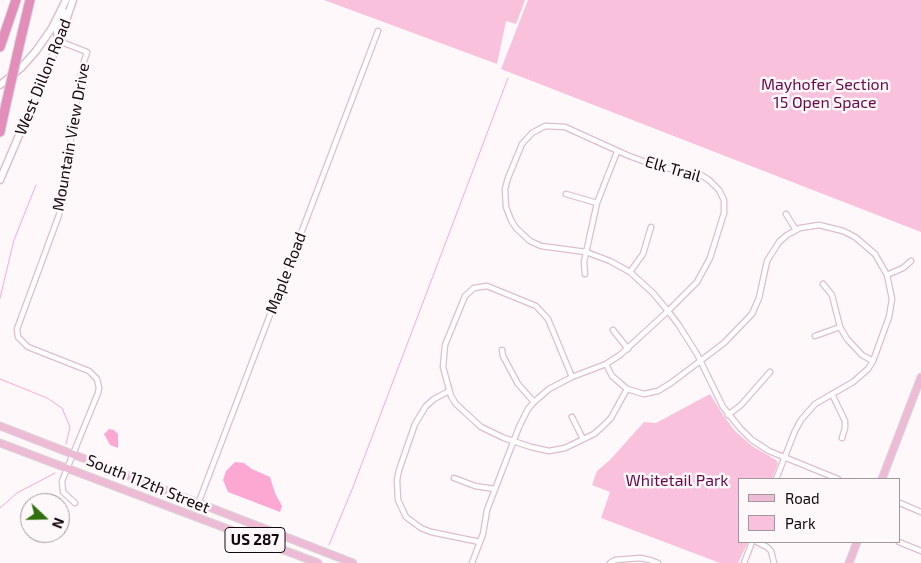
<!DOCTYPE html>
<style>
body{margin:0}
#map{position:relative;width:921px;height:563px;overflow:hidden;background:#fff8fb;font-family:"Exo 2",sans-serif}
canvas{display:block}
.legend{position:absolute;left:738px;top:478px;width:162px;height:65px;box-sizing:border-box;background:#fff8fb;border:1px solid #a0989c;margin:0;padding:6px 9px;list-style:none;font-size:15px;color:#12080d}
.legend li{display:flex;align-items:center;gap:10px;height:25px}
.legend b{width:25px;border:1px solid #a0989c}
.north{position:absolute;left:20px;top:493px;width:50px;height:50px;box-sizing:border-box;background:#fff8fb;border:1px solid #a0989c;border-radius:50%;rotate:111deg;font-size:14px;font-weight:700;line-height:20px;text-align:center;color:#12080d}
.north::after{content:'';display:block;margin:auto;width:18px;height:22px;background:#2f710c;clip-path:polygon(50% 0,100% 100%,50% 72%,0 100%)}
</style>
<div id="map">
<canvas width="921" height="563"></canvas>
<ul class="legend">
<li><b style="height:6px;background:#eebbd6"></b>Road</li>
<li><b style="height:14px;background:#f9c1dc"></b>Park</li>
</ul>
<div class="north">N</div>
</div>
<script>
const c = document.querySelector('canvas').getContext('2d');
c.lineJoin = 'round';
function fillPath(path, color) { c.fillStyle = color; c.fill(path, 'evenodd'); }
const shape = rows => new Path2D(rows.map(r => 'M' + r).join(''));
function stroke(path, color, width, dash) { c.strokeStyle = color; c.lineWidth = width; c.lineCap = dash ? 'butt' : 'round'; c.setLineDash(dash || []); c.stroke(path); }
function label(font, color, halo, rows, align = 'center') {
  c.font = font + ' "Exo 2",sans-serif'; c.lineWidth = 5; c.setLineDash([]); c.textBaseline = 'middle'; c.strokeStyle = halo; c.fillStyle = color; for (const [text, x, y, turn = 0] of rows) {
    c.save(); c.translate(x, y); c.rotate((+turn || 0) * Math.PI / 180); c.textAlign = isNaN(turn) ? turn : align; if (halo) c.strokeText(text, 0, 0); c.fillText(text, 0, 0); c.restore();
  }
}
const green = shape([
 [324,0,525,0,516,24,506,21,497,64],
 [528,0,921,0,921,232,501,69],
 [710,394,723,415,735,431,752,446,776,460,778,463,772,479,740,479,740,542,748,542,738,563,720,563,601,518,610,492,592,485,597,471,610,460,644,422,656,423]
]);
const water = shape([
 [109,429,114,430,118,434,118,448,110,445,104,434],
 [235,462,244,463,252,469,270,477,275,493,282,506,280,512,228,492,223,480,226,471]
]);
const stream = shape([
 [0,298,14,240,36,185],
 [0,379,47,398,62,408,70,427,66,444],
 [0,508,17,493,55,473],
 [329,545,353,487,508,78]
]);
const street = shape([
 [59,41,87,52,82,68,59,215,17,329,18,337,28,347,89,371,97,379,99,388,98,393,62,481,63,492,75,503],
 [566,194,597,203],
 [786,214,796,230],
 [630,272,643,254,651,227],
 [585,274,584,262,597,203,617,152],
 [887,275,903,268,911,261],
 [823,284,832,295,840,327,847,339,862,355,873,361],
 [613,330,628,349],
 [815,336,840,327],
 [502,350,503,356,518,384,534,402],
 [606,364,612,376,627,389,644,394,658,391,671,383,724,343,752,314,759,298,767,261,779,242,787,235,800,228,819,225,843,231,855,237,875,254,887,275,892,299,889,317,873,361,868,369,853,382,815,404,801,420,795,431,776,479],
 [572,377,548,319,536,306,487,286,474,288,465,296,445,345,443,367,451,396,456,404,481,427,504,438,531,447,549,451,565,448,594,434,602,427,611,418,627,389],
 [449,391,434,399,426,406,415,424,399,470,397,480,398,500,406,517,421,528,431,532,480,542],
 [832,394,845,421,845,428,842,438],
 [728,415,741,405,770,372],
 [572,417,583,439],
 [454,478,475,486,495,489],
 [900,503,921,512],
 [198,504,378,31],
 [757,542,767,547,771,551,774,563],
 [899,542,921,551],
 [472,563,483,534,487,510,519,427,528,409,534,402,549,389,572,377,606,364,620,355,668,311,697,282,710,258,724,213,724,200,719,190,709,180,701,175,657,166,629,156,565,127,545,126,532,133,522,144,508,178,505,189,506,207,511,220,516,228,530,241,541,246,586,252,610,261,630,272,653,293,668,311,678,324,697,354,723,407,740,428,752,440,769,451,838,479],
 [610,563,615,560,640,558,650,560,658,563],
 [744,563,752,542]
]);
const secondary = shape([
 [58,40,57,31,65,12],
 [0,85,21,68,36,51,52,28,66,0],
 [0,180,59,41,73,0]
]);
const primary = shape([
 [0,426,353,563],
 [0,443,318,563],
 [882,479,921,377],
 [849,563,857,542]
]);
const highway = shape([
 [20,42,30,0],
 [0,47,16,0],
 [0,132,6,104]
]);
const highwayBridge = shape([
 [6,104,20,42]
]);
const shields = [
 [255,540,60]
];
const shieldNames = [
 ["US 287",255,540]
];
const streetNames = [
 ["West Dillon Road",43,77,-68],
 ["Mountain View Drive",71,137,-80],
 ["Elk Trail",673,169,16],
 ["Maple Road",286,273,-69],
 ["South 112th Street",148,484,22]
];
const parkNames = [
 ["Mayhofer Section",825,85],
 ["15 Open Space",825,103],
 ["Whitetail Park",677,481]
];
fillPath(green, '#f9c1dc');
fillPath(water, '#fca8d3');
stroke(stream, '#fca8d3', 1);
stroke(street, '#debdcd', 7);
stroke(secondary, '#debdcd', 9);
stroke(primary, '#d9d7d8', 9);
stroke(highway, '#d9d7d8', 11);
stroke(street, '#fff', 4.5);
stroke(secondary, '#fff', 6);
stroke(primary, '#eebbd6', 7);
stroke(highway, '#e38eba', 9);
stroke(highwayBridge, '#d9d7d8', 11, []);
stroke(highwayBridge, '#e38eba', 9);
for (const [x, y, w] of shields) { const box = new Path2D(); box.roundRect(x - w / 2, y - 12.5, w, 25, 4); c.fillStyle = '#fff8fb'; c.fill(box); stroke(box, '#12080d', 1); }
label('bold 15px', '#12080d', null, shieldNames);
label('16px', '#12080d', '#fff8fb', streetNames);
label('16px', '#6b0848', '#fff8fb', parkNames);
</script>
